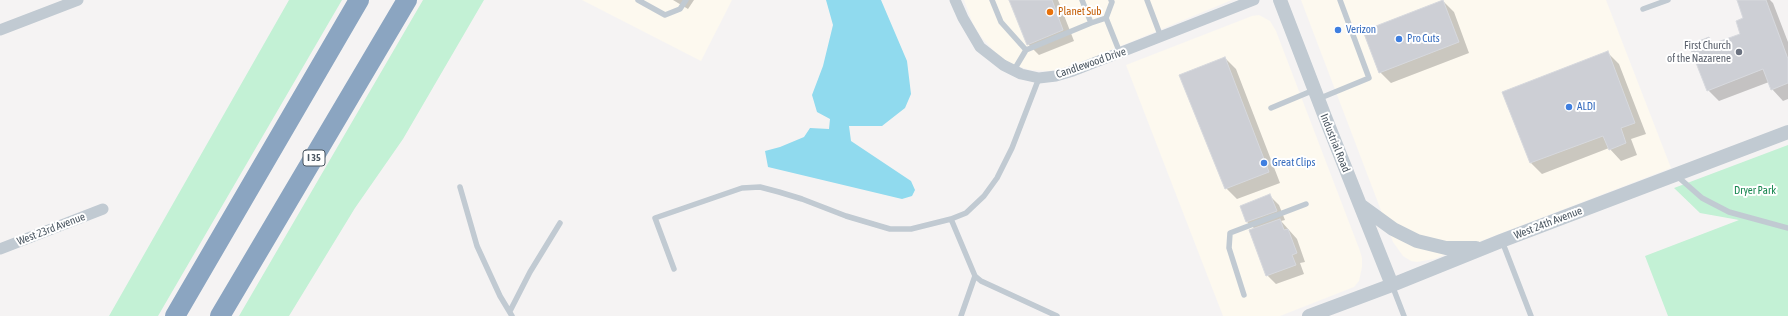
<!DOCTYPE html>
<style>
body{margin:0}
canvas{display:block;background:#f5f3f3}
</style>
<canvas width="1788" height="316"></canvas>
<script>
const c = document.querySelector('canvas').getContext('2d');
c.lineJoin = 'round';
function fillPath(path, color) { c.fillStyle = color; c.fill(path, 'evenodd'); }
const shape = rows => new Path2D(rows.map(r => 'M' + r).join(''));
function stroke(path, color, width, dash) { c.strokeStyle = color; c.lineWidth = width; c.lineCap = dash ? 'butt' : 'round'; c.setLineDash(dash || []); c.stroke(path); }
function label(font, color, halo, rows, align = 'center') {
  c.font = font + ' "Asap Condensed",sans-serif'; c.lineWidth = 4; c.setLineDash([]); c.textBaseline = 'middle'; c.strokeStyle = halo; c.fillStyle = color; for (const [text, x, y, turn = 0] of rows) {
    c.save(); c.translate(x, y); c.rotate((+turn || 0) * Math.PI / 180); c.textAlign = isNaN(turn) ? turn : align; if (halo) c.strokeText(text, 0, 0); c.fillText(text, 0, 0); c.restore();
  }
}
const commercial = shape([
 [582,0,732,0,701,61],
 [964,0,1232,0,1070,67,1049,71,1030,70,1011,64,996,53,982,38,973,24],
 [1301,0,1606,0,1671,168,1434,259,1417,262,1411,261,1403,256,1393,242],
 [1259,15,1270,21,1276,31,1360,251,1362,258,1362,267,1359,281,1354,287,1280,316,1223,316,1126,65,1252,16]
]);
const green = shape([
 [289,0,342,0,158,316,109,316],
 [423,0,484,0,403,139,355,208,289,316,239,316],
 [1788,145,1788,316,1668,316,1645,256,1739,220,1700,213,1674,188]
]);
const water = shape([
 [826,0,881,0,907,61,911,94,905,108,882,126,849,126,851,141,911,181,915,190,912,196,902,199,768,167,765,151,780,147,804,137,810,128,829,129,830,119,817,112,812,95,823,66,833,25]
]);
const shadow = shape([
 [673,0,694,0,688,9],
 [1010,0,1058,0,1074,41,1039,55,1028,44],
 [1740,0,1770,0,1773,3,1788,42,1788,99,1783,101,1772,89,1769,82,1719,101,1708,90,1709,38,1715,44,1742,34,1745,19],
 [1443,1,1454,12,1469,53,1391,83,1380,72],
 [1608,53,1619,64,1646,134,1631,139,1637,155,1621,161,1609,148,1542,174,1531,163,1504,92],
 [1225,58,1236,69,1280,183,1237,199,1226,188],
 [1270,196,1279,205,1285,220,1281,221,1297,239,1305,262,1300,263,1304,274,1276,284,1267,275,1255,229,1247,222,1242,206]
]);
const building = shape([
 [1009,0,1052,0,1063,30,1027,45,1009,0],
 [1443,0,1459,42,1379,73,1363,31,1443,0],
 [1737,0,1766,0,1788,59,1788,83,1771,90,1763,69,1707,91,1689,45,1709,37,1712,44,1740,34,1736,21,1743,18,1737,0],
 [1608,51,1635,123,1621,128,1626,143,1609,150,1603,136,1530,163,1502,92,1608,51],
 [1225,57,1269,172,1225,189,1179,75,1225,57],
 [1270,194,1277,211,1246,222,1240,206,1270,194],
 [1280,219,1284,230,1288,229,1297,253,1292,255,1296,265,1266,276,1249,230,1280,219]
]);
const service = shape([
 [638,0,665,15,680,9,686,0],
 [992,0,1001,22,1026,50],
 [1082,0,1091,23,1106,18],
 [1111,0,1112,2,1106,18,1120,53],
 [1147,0,1161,37],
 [1643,9,1668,0],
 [1014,70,1026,50,1091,23],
 [1318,99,1369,78,1340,0],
 [1271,108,1314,90],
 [1677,176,1702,198,1729,212,1788,228],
 [460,187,477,246,500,296,512,316],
 [951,219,975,276,961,316],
 [1502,241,1531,316],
 [674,269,655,218,742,188,760,187,779,192,802,199,846,216,890,229,911,229,951,219,966,213,984,196,997,178,1012,148,1039,78],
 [975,276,981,281,1057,316],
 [1392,285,1404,316],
 [1244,295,1229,248,1230,233,1306,204],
 [510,311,530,272,560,223]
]);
const minor = shape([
 [955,0,963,18,980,47,1003,65,1021,74,1039,78,1056,76,1073,71,1254,0],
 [0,30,78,0],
 [0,249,103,209]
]);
const tertiary = shape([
 [1280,0,1325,117,1392,285],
 [1360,205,1393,229,1417,241,1446,248,1476,248],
 [1309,316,1392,285,1501,241,1788,132]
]);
const motorway = shape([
 [175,316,359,0],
 [220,316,407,0]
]);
const markers = [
 [1050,12,4,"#e8710a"],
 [1338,30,4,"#3f7fe0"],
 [1399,39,4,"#3f7fe0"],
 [1739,52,4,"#6b7280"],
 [1569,107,4,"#3f7fe0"],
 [1264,163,4,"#3f7fe0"]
];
const shields = [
 [314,158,22]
];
const shieldNames = [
 ["I 35",314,158]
];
const foodNames = [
 ["Planet Sub",1058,12]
];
const shopNames = [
 ["Verizon",1346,30],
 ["Pro Cuts",1407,39],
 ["ALDI",1577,107],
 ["Great Clips",1272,163]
];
const worshipNames = [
 ["First Church",1731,46],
 ["of the Nazarene",1731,59]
];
const streetNames = [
 ["Candlewood Drive",1091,63,-19],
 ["Industrial Road",1335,143,68],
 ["West 24th Avenue",1548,223,-21],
 ["West 23rd Avenue",51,229,-21]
];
const parkNames = [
 ["Dryer Park",1755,191]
];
fillPath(commercial, '#fdf9ef');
fillPath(green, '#c3f1d5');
fillPath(water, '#90daee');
fillPath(shadow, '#0003');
fillPath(building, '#cdcfd5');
stroke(building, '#d7d9de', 1);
stroke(service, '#c1cad2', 5.5);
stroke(minor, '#c1cad2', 11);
stroke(tertiary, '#c1cad2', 14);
stroke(motorway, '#8ba5c1', 20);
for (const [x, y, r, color] of markers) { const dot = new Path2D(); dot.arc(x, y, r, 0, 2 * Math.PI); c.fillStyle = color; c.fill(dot); stroke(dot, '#fff', 1.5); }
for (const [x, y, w] of shields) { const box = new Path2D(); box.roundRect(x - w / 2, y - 8, w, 16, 3); c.fillStyle = '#fff'; c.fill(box); stroke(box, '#4a5661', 1); }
label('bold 10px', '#4a5661', null, shieldNames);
label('11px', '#c56008', '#fff', foodNames, 'left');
label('11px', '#366cbe', '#fff', shopNames, 'left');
label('11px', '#5b616d', '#fff', worshipNames, 'right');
label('11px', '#4a5661', '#fff', streetNames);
label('11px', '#17864f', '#fff', parkNames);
</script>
